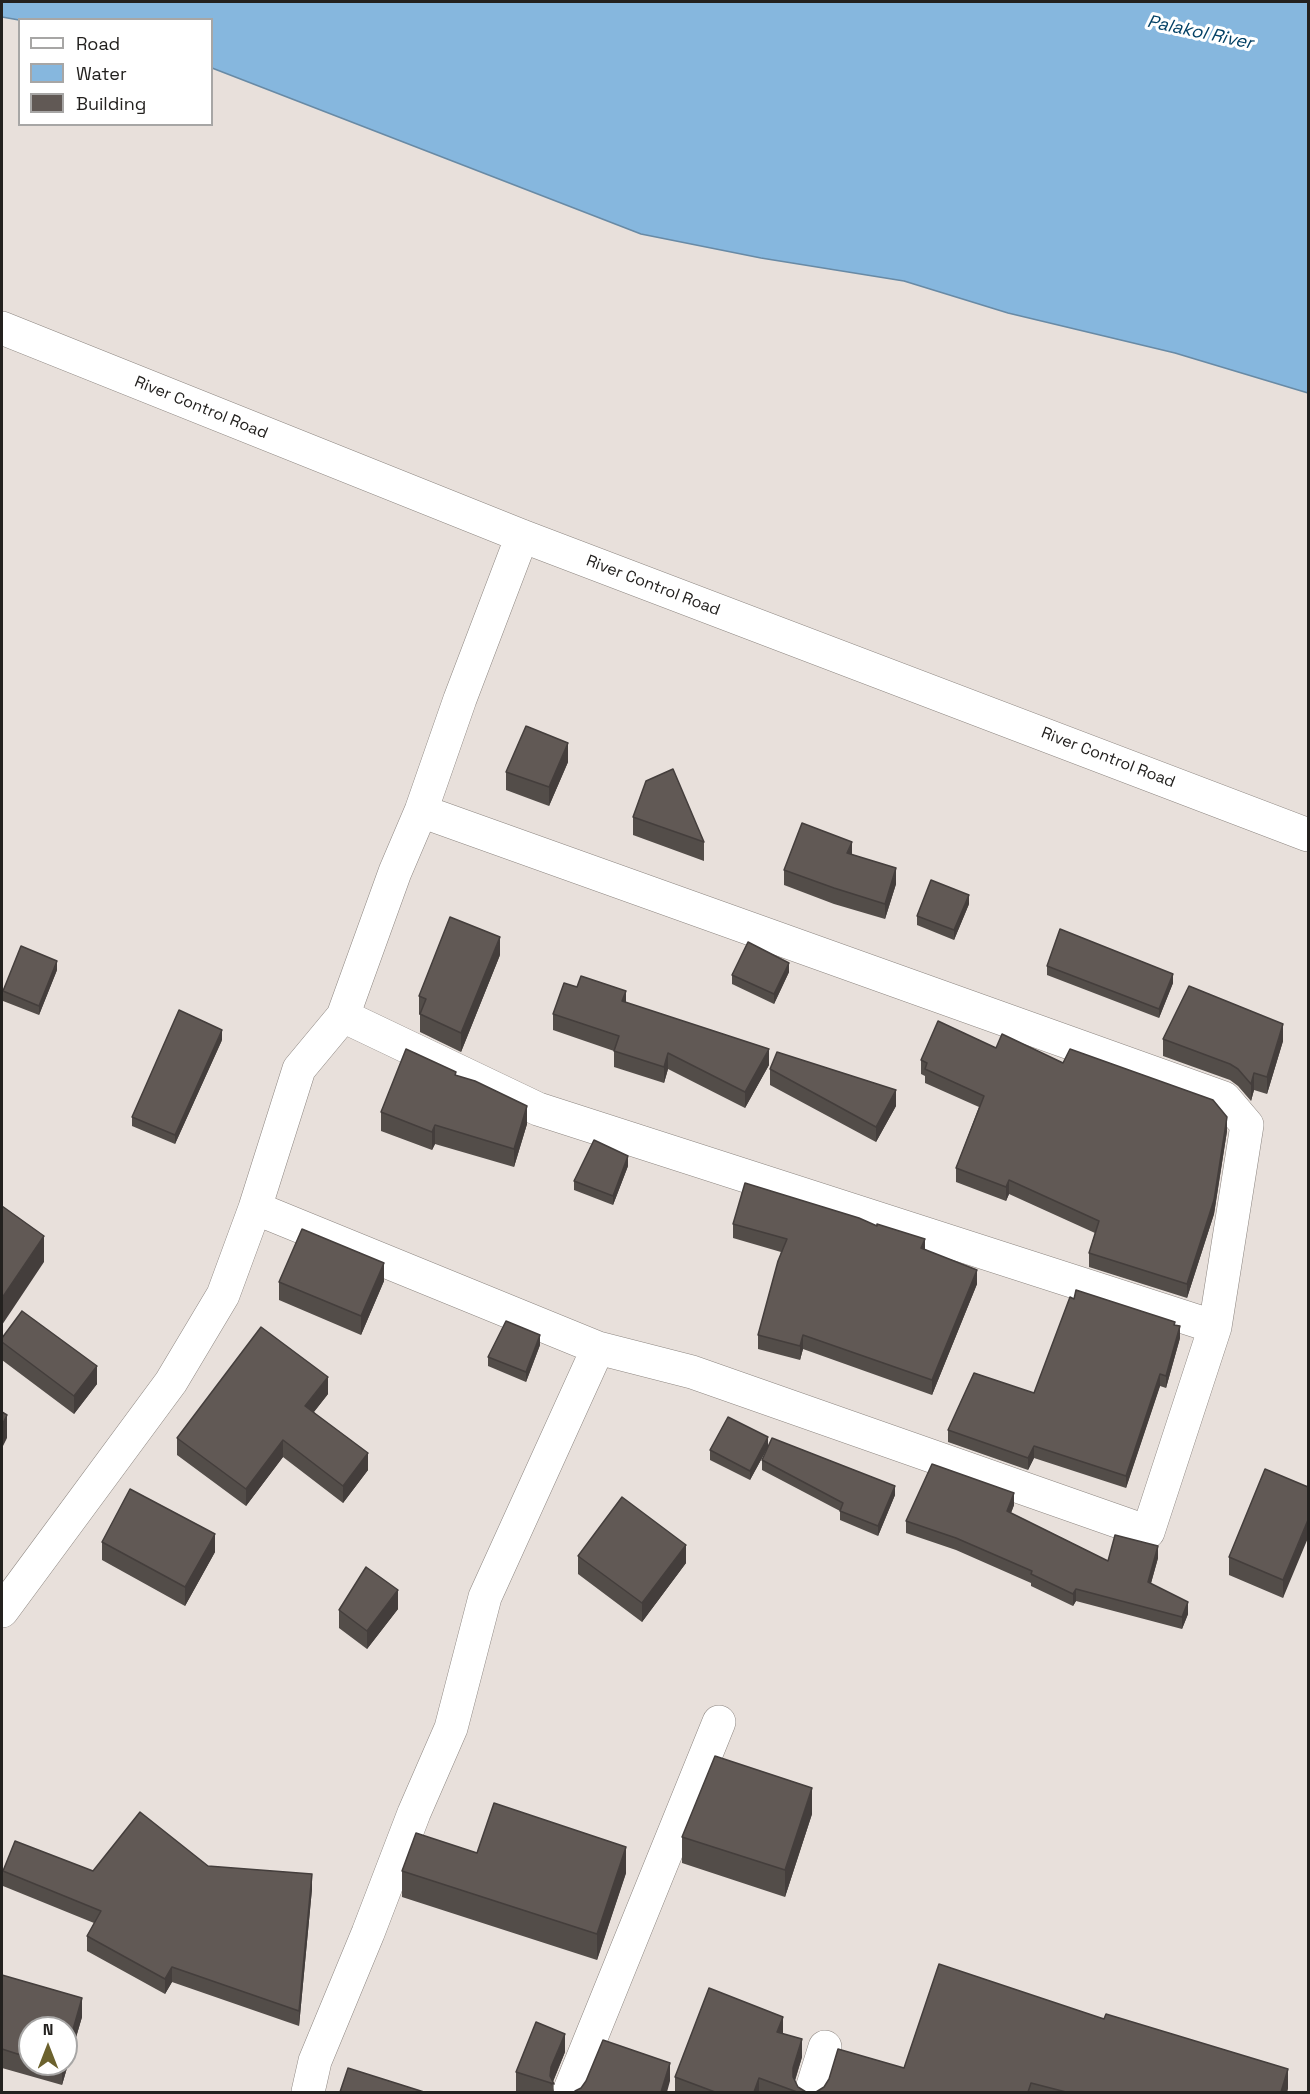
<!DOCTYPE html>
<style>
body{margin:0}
#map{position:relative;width:1310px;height:2094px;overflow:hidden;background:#e8e0db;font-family:"Space Grotesk",sans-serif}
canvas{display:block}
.frame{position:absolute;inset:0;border:3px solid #23211f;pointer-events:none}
.legend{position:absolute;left:18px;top:18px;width:195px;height:108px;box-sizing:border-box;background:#fff;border:2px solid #a7a6a5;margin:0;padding:8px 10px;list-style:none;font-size:18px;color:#23211f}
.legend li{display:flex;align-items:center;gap:12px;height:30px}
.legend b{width:30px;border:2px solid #a7a6a5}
.north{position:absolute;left:18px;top:2016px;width:60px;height:60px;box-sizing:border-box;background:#fff;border:2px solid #a7a6a5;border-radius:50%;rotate:0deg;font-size:16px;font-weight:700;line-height:24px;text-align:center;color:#23211f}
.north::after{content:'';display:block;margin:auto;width:21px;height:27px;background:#6c622e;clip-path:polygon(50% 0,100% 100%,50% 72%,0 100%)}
</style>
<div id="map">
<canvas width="1310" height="2094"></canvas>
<div class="frame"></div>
<ul class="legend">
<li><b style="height:8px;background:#fff"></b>Road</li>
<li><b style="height:16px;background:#86b7de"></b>Water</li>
<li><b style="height:16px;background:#615955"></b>Building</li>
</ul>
<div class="north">N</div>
</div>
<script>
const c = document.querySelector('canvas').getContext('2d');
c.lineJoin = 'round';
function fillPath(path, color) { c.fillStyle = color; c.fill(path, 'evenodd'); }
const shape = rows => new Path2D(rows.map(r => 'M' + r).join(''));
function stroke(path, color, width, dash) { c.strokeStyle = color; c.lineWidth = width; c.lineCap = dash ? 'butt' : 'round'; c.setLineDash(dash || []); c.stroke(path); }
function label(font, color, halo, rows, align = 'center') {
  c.font = font + ' "Space Grotesk",sans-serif'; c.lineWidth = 6; c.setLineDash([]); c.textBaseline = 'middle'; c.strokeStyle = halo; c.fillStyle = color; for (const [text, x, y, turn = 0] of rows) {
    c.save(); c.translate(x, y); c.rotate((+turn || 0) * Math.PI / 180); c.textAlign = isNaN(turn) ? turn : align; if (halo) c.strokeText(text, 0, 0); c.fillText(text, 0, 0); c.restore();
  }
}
const water = shape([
 [2,2,1308,2,1308,393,1175,353,1008,313,904,281,761,258,641,234,212,68,212,20,19,20,2,17,2,2]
]);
const minor = shape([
 [2,328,522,536,1308,835],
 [343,1016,538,1109,1215,1327],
 [255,1208,598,1348,692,1372,1148,1532,1215,1327,1247,1125,1224,1098,421,811],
 [2,1611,171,1382,223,1295,255,1208,299,1069,343,1016,395,872,421,811,460,699,522,536],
 [308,2092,315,2061,368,1933,414,1813,451,1728,485,1597,598,1348],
 [569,2092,719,1722],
 [811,2092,825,2047]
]);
const wall = shape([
 [568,762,549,806,506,790,506,772],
 [633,817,704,842,704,861,633,835],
 [852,854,896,884,885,919,834,904,784,885,784,870],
 [969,904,954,940,917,925,917,916],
 [500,955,461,1052,420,1032,420,1015,419,1014,419,996],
 [1047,966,1173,983,1159,1018,1047,975],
 [57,970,39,1015,3,1001,3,991],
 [789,972,774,1004,732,984,732,975],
 [626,1003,769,1065,745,1108,668,1069,664,1083,614,1067,614,1051,553,1030,553,1014],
 [1163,1039,1283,1041,1267,1094,1254,1090,1251,1101,1238,1086,1230,1080,1163,1056],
 [222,1040,175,1144,132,1126,132,1117],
 [996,1048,1063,1063,1227,1131,1214,1214,1187,1298,1089,1267,1089,1253,1095,1233,1009,1194,1006,1201,956,1182,956,1168,979,1107,925,1083,925,1076,921,1074,921,1060],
 [770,1069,896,1106,876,1142,770,1085],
 [456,1076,527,1124,514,1167,435,1144,432,1150,381,1131,381,1112],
 [628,1166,613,1205,574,1190,574,1181],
 [733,1224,925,1249,977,1284,932,1395,803,1349,800,1360,758,1349,758,1335,781,1252,733,1238],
 [384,1281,361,1335,279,1300,279,1282],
 [1175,1325,1180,1338,1166,1388,1160,1386,1126,1488,1034,1458,1028,1470,948,1442,948,1430,1034,1393],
 [2,1338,97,1384,74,1414,2,1360],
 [540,1345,526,1382,488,1366,488,1357],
 [328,1394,314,1412,368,1470,343,1503,283,1457,246,1506,177,1455,177,1438],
 [768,1447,750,1480,710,1460,710,1450],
 [762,1460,895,1495,878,1536,840,1520,840,1511,762,1470],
 [1308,1487,1283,1598,1229,1575,1229,1557],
 [1014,1505,1011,1513,1108,1561,1158,1558,1151,1583,1188,1614,1182,1629,1076,1601,1073,1606,1031,1586,1031,1583,956,1550,906,1533,906,1521],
 [102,1542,215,1552,185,1606,102,1560],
 [578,1556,686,1563,642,1622,578,1574],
 [398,1609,367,1649,339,1628,339,1610],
 [812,1814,785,1897,682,1863,682,1837],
 [477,1853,626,1873,597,1960,402,1897,402,1871],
 [208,1866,312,1889,299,2026,172,1982,165,1994,87,1951,87,1936,94,1923,3,1886,3,1871,93,1871],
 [2,1975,82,2017,62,2085,2,2068],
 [30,2028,66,2064,30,2064],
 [783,2033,802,2057,795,2081,798,2087,806,2092,816,2092,904,2068,1288,2088,1287,2092,675,2092,675,2077],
 [565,2052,553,2082,554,2092,522,2092,516,2091,516,2072]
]);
const shadedWall = shape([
 [568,743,568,762,549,806,549,787],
 [852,842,852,857,847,853],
 [896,868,896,884,885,919,885,904],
 [969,895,969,904,954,940,954,930],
 [500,937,500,955,461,1052,461,1033],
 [57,961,57,970,39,1015,39,1006],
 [789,963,789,972,774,1004,774,994],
 [1173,974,1173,983,1159,1018,1159,1009],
 [626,991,626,1007,622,1001],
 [1283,1024,1283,1041,1267,1094,1267,1077],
 [222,1030,222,1040,175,1144,175,1135],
 [769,1049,769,1065,745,1108,745,1092],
 [668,1053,668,1069,664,1083,664,1067],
 [1254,1073,1254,1090,1251,1101,1251,1084],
 [896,1090,896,1106,876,1142,876,1127],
 [527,1106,527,1124,514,1167,514,1149],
 [1227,1117,1227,1131,1214,1214,1187,1298,1187,1284],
 [435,1125,435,1144,432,1150,432,1132],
 [628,1156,628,1166,613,1205,613,1196],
 [1009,1180,1009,1194,1006,1201,1006,1187],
 [44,1236,44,1262,2,1325,2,1298],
 [925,1239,925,1253,921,1248],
 [384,1263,384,1281,361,1335,361,1316],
 [977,1270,977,1284,932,1395,932,1380],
 [1180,1326,1180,1338,1166,1388,1166,1376],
 [540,1335,540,1345,526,1382,526,1372],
 [803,1335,803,1349,800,1360,800,1346],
 [97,1366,97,1384,74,1414,74,1396],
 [1160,1374,1160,1386,1126,1488,1126,1476],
 [328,1377,328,1394,305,1423,305,1406],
 [7,1415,7,1438,2,1448,2,1425],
 [768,1437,768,1447,750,1480,750,1471],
 [283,1440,283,1457,246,1506,246,1489],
 [1034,1446,1034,1458,1028,1470,1028,1458],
 [368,1453,368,1470,343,1503,343,1486],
 [895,1486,895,1495,878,1536,878,1526],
 [1014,1493,1014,1505,1007,1523,1007,1511],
 [1308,1520,1308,1538,1283,1598,1283,1580],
 [215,1534,215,1552,185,1606,185,1587],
 [686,1545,686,1563,642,1622,642,1603],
 [1158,1546,1158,1558,1148,1594,1148,1582],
 [1076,1589,1076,1601,1073,1606,1073,1594],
 [398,1590,398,1609,367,1649,367,1631],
 [1188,1602,1188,1614,1182,1629,1182,1617],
 [812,1788,812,1814,785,1897,785,1870],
 [626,1847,626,1873,597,1960,597,1934],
 [312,1874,312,1889,299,2026,299,2011],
 [172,1967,172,1982,165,1994,165,1979],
 [82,1998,82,2017,62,2085,62,2067,63,2064,66,2064,66,2054],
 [783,2017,783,2035,777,2032],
 [565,2034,565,2052,551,2086,550,2076,551,2067],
 [802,2039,802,2057,793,2086,793,2092,793,2068],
 [670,2063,670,2081,667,2092,661,2092],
 [1288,2069,1288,2088,1287,2092,1281,2092],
 [759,2078,759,2092,754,2092]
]);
const building = shape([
 [526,726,568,743,549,787,506,772,526,726],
 [673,769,704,842,633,817,646,781,673,769],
 [802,823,852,842,847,853,896,868,885,904,834,888,784,870,802,823],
 [931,880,969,895,954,930,917,916,931,880],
 [450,917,500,937,461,1033,420,1014,426,999,419,996,450,917],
 [1060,929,1173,974,1159,1009,1047,966,1060,929],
 [748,942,789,963,774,994,732,975,748,942],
 [21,946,57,961,39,1006,3,991,21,946],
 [581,976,626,991,622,1001,769,1049,745,1092,668,1053,664,1067,614,1051,619,1036,553,1014,564,983,577,987,581,976],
 [1189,986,1283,1024,1267,1077,1254,1073,1251,1084,1238,1069,1230,1064,1163,1039,1189,986],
 [179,1010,222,1030,175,1135,132,1117,179,1010],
 [938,1021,996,1048,1002,1034,1063,1063,1070,1049,1213,1100,1227,1117,1214,1200,1187,1284,1089,1253,1099,1221,1009,1180,1006,1187,956,1168,984,1096,925,1069,927,1063,921,1060,938,1021],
 [406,1049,456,1072,455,1075,475,1081,527,1106,514,1149,435,1125,432,1132,381,1112,406,1049],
 [777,1052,896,1090,876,1127,770,1069,777,1052],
 [594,1140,628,1156,613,1196,574,1181,594,1140],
 [745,1183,859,1218,877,1226,877,1224,925,1239,921,1248,977,1270,932,1380,803,1335,800,1346,758,1335,778,1261,787,1239,733,1224,745,1183],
 [2,1206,44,1236,2,1298,2,1206],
 [302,1229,384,1263,361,1316,279,1282,302,1229],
 [1076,1290,1175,1322,1174,1325,1180,1326,1166,1376,1160,1374,1126,1476,1034,1446,1028,1458,948,1430,974,1373,1034,1393,1070,1297,1074,1299,1076,1290],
 [22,1311,97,1366,74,1396,2,1342,2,1338,22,1311],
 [506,1321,540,1335,526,1372,488,1357,506,1321],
 [261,1327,328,1377,305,1406,368,1453,343,1486,283,1440,246,1489,177,1438,261,1327],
 [2,1412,7,1415,2,1425,2,1412],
 [728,1417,768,1437,750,1471,710,1450,728,1417],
 [772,1438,895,1486,878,1526,840,1511,843,1503,762,1460,772,1438],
 [932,1464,1014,1493,1007,1511,1108,1561,1115,1535,1158,1546,1148,1582,1188,1602,1182,1617,1076,1589,1073,1594,1031,1574,1032,1571,956,1538,906,1521,932,1464],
 [1265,1469,1308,1487,1308,1520,1283,1580,1229,1557,1265,1469],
 [130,1489,215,1534,185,1587,102,1542,130,1489],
 [622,1497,686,1545,642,1603,578,1556,622,1497],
 [366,1567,398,1590,367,1631,339,1610,366,1567],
 [715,1756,812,1788,785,1870,682,1837,715,1756],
 [494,1803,626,1847,597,1934,402,1871,416,1833,477,1853,494,1803],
 [140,1812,208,1866,312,1874,299,2011,172,1967,165,1979,87,1936,101,1911,3,1871,15,1841,93,1871,140,1812],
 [939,1964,1104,2019,1106,2014,1288,2069,1281,2092,1066,2092,1031,2083,1028,2092,797,2092,759,2078,754,2092,715,2092,675,2077,709,1988,783,2017,777,2032,802,2039,793,2068,793,2077,798,2087,806,2092,816,2092,824,2087,829,2079,838,2049,904,2068,939,1964],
 [2,1975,82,1998,66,2054,66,2028,30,2028,30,2058,2,2049,2,1975],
 [536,2022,565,2034,551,2067,550,2076,554,2084,516,2072,536,2022],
 [603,2040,670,2063,661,2092,579,2092,575,2091,581,2088,586,2081,603,2040],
 [52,2064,63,2064,62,2067,52,2064],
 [348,2068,424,2092,340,2092,348,2068]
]);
const streetNames = [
 ["River Control Road",201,408,22],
 ["River Control Road",653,586,21],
 ["River Control Road",1108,758,21]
];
const waterNames = [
 ["Palakol River",1200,33,12]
];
fillPath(water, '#86b7de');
stroke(water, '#688aa5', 1.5);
stroke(minor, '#8d8681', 34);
stroke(minor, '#fff', 33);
fillPath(wall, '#534d49');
fillPath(shadedWall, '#443e3c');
fillPath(building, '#615955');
stroke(building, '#443e3c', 1.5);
label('16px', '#23211f', '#fff', streetNames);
label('italic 18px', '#024065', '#fff', waterNames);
</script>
